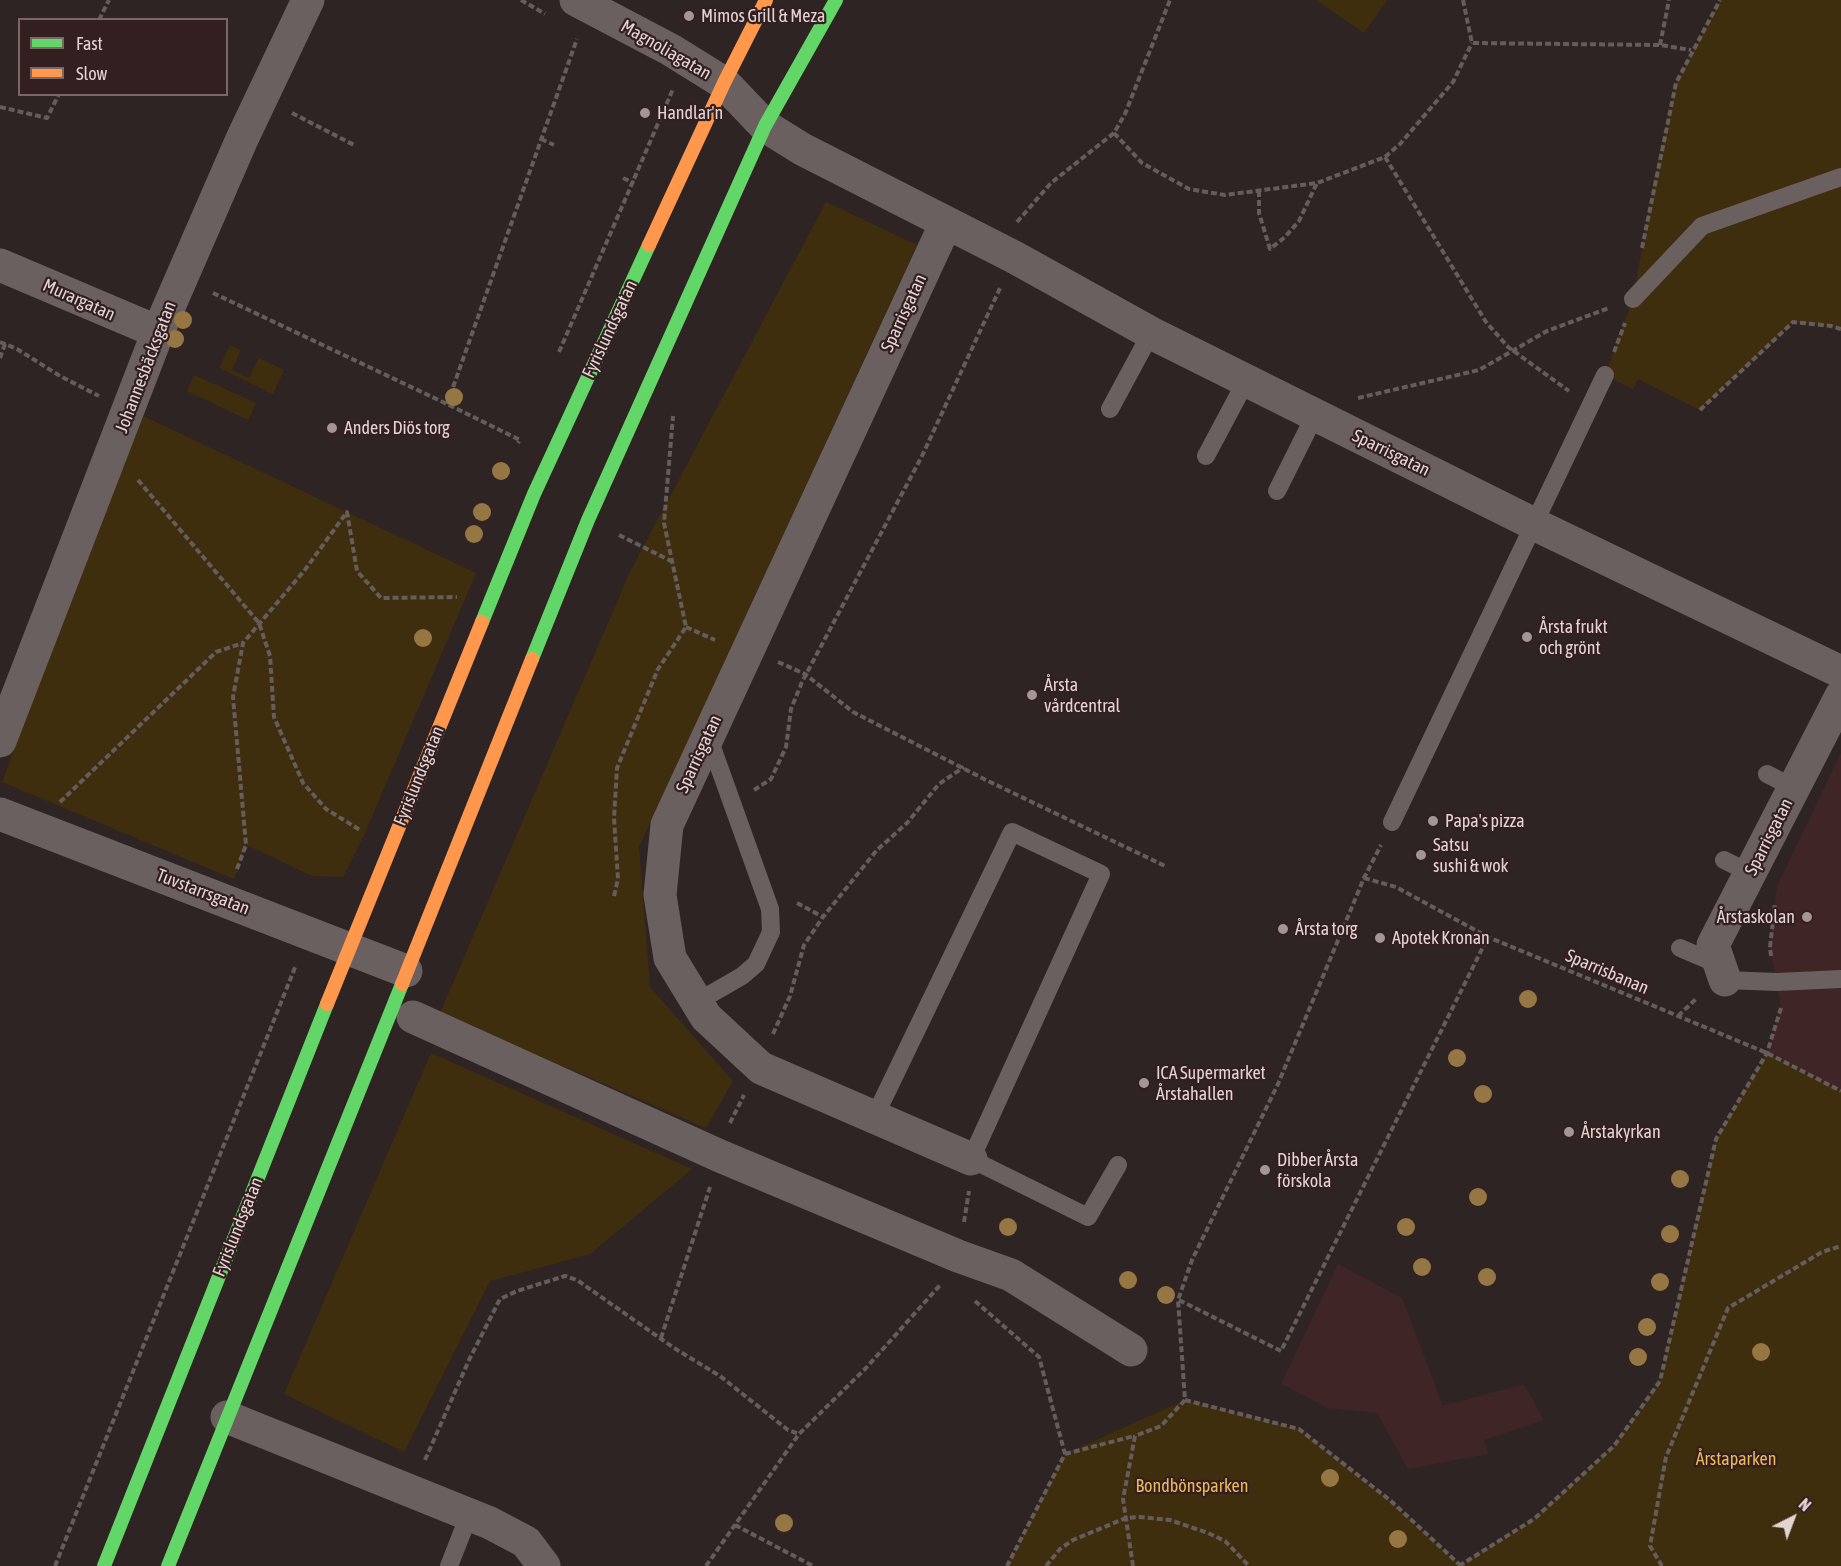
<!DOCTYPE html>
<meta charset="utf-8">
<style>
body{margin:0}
#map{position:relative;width:1841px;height:1566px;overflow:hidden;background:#2f2424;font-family:"Asap Condensed",sans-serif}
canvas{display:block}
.legend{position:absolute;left:18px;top:18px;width:210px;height:78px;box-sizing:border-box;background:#331f1f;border:2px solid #796767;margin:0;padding:8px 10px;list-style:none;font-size:18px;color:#e2d4d3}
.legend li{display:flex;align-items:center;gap:12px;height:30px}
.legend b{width:30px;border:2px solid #796767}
.north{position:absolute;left:1763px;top:1488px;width:60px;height:60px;-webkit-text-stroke:4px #331f1f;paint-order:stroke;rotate:42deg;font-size:16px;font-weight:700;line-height:24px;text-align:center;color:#e2d4d3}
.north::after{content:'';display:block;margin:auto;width:21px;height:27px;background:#e2d4d3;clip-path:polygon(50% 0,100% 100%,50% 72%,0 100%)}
</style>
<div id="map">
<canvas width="1841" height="1566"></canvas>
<ul class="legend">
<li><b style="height:8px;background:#63d668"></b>Fast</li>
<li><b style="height:8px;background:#ff974d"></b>Slow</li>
</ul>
<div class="north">N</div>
</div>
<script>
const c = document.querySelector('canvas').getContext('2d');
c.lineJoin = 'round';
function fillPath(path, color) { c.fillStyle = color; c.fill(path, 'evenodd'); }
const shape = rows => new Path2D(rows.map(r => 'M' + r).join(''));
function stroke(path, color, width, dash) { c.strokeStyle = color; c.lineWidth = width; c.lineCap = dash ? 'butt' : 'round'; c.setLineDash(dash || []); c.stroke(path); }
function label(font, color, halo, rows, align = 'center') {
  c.font = font + ' "Asap Condensed",sans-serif'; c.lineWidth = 4.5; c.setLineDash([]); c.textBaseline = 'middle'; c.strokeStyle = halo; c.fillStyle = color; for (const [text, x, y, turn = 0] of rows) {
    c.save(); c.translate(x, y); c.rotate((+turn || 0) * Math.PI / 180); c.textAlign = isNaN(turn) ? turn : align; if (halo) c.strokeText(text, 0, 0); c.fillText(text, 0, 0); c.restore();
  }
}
const built = shape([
 [1841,753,1841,1091,1767,1053,1781,1008,1770,947,1777,886],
 [1338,1264,1402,1298,1443,1406,1524,1384,1544,1420,1484,1440,1488,1454,1408,1469,1377,1413,1328,1408,1281,1384]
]);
const green = shape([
 [1316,0,1387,0,1364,33],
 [1720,0,1841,0,1841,329,1831,326,1793,323,1700,410,1638,379,1633,389,1605,375,1633,299,1655,176,1676,83],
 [826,202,917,245,639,847,650,987,733,1081,706,1128,440,1013,630,572],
 [230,345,241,350,232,370,249,378,259,358,284,370,273,394,219,368],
 [194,375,256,403,248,420,187,391],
 [143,416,476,573,365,833,343,877,312,876,247,845,234,879,2,782,127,450],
 [431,1053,692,1169,590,1254,490,1281,404,1452,284,1394],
 [1767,1053,1841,1091,1841,1566,1007,1566,1065,1454,1185,1400,1299,1429,1391,1501,1460,1565,1534,1519,1614,1446,1660,1381,1716,1139]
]);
const path = shape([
 [521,0,545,14],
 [1463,0,1472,43,1660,45,1691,50],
 [99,20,109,0],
 [1660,45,1669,0],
 [0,107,47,118,59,94],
 [292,113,356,146],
 [1114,133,1142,163,1189,189,1225,195,1317,183,1385,157,1400,144,1453,82,1472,43],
 [541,139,554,145],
 [1385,157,1486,322,1508,347,1569,391],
 [623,178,634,183],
 [1259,191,1259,213,1270,249,1285,237,1299,221,1317,183],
 [1017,222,1051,183,1114,133,1125,114,1170,0],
 [1642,248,1676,83,1720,0],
 [213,293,447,404,520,440,518,443],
 [0,342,17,349,60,376,99,396],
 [559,352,673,89],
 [1614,352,1625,323],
 [0,358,5,344],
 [1358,398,1479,370,1547,331,1609,308],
 [447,404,577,39],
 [1700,410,1793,322,1831,326,1841,329],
 [138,480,259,623,270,656,274,717,303,783,326,809,360,830],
 [619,535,671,561],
 [686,627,715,640],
 [778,662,805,674,853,712,986,780,1165,866],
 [754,790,771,779,786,747,791,709,802,682,922,456,1001,286],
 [60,802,216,652,243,643],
 [237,869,246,845,233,697,243,643,304,571,347,512,357,571,381,598,457,597],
 [1364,878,1396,887,1488,937,1767,1053,1841,1091],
 [614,896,618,879,614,818,617,768,658,669,686,627,664,523,673,416],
 [797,903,823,917],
 [1771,956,1770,947,1775,904],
 [1678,1016,1697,998],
 [773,1034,790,996,804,945,823,917,877,850,907,823,939,784,964,767],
 [730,1123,744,1095],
 [964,1222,969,1191],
 [1179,1300,1281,1351,1488,937],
 [975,1301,1039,1357,1065,1454,1007,1566],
 [661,1338,710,1187],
 [1185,1400,1299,1429,1391,1501,1460,1565],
 [1065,1454,1134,1436],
 [425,1460,469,1360,500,1299,517,1291,565,1276,577,1280,674,1348,720,1376,788,1430,799,1434],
 [735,1525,813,1566],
 [55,1566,296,965],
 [706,1566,799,1434,866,1368,941,1284],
 [1046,1566,1060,1549,1073,1540,1126,1518,1140,1517,1170,1520,1208,1533,1225,1541,1249,1566],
 [1133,1566,1123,1499,1135,1436,1161,1426,1185,1400,1178,1300,1192,1260,1278,1084,1364,878,1381,845],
 [1459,1566,1534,1519,1614,1446,1660,1381,1716,1139,1767,1053,1781,1008],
 [1662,1566,1650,1546,1666,1457,1728,1308,1822,1252,1841,1246]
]);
const lane = shape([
 [1633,299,1702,226,1841,177],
 [1110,409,1151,333],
 [1206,456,1246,381],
 [1277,491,1315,415],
 [1767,774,1794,788],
 [1392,822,1605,375],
 [1724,860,1750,873],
 [1680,948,1720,965],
 [1725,980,1777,982,1841,979],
 [697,1002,742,976,756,964,771,932,770,909,708,736],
 [875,1116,1012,832,1101,874,971,1159,1088,1217,1118,1165],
 [449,1566,469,1515]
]);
const street = shape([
 [576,0,671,50,724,83,765,126,802,149,1014,257,1151,333,1542,528,1841,672],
 [946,223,667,825,660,895,670,958,706,1017,761,1068,971,1159],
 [0,265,158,332],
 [0,741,158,332,242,139,308,0],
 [0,814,406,971],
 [1725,980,1713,945,1841,696],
 [413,1017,720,1156,958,1256,1011,1275,1131,1350],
 [227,1417,490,1523,526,1542,544,1566]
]);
const fast = shape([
 [482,622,534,494,649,245],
 [532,659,588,520,765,126,836,0],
 [104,1566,327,1004],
 [168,1566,402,984]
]);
const slow = shape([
 [649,245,724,83,766,0],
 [402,984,532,659],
 [327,1004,482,622]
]);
const trees = [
 [183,320],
 [175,339],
 [454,397],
 [501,471],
 [482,512],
 [474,534],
 [423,638],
 [1528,999],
 [1457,1058],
 [1483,1094],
 [1680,1179],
 [1478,1197],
 [1008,1227],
 [1406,1227],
 [1670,1234],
 [1422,1267],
 [1487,1277],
 [1128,1280],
 [1660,1282],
 [1166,1295],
 [1647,1327],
 [1761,1352],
 [1638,1357],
 [1330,1478],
 [784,1523],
 [1398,1539]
];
const markers = [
 [689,16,6,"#a39696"],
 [645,113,6,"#a39696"],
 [332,428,6,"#a39696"],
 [1527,637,6,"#a39696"],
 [1032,695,6,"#a39696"],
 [1433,821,6,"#a39696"],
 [1421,855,6,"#a39696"],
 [1807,917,6,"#a39696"],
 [1283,929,6,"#a39696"],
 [1380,938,6,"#a39696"],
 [1144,1083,6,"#a39696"],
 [1569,1132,6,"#a39696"],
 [1265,1170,6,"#a39696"]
];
const poiNames = [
 ["Mimos Grill & Meza",701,16],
 ["Handlar'n",657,113],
 ["Anders Diös torg",344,428],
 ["Årsta frukt",1539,627],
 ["och grönt",1539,648],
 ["Årsta",1044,685],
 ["vårdcentral",1044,706],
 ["Papa's pizza",1445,821],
 ["Satsu",1433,845],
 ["sushi & wok",1433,866],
 ["Årstaskolan",1795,917,"right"],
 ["Årsta torg",1295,929],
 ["Apotek Kronan",1392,938],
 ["ICA Supermarket",1156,1073],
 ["Årstahallen",1156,1094],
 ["Årstakyrkan",1581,1132],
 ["Dibber Årsta",1277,1160],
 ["förskola",1277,1181]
];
const streetNames = [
 ["Magnoliagatan",666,50,30],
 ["Murargatan",79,300,24],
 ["Sparrisgatan",904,313,-65],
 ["Fyrislundsgatan",610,329,-65],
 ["Johannesbäcksgatan",146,367,-69],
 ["Sparrisgatan",1391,453,26],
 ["Sparrisgatan",699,754,-65],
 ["Fyrislundsgatan",419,776,-68],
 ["Sparrisgatan",1769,837,-63],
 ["Tuvstarrsgatan",203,892,21],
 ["Sparrisbanan",1607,972,23],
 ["Fyrislundsgatan",238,1227,-68]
];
const parkNames = [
 ["Årstaparken",1736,1459],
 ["Bondbönsparken",1192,1486]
];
fillPath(built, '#3f2525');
fillPath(green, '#3f2e0d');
stroke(path, '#655c5c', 4, [6, 3]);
stroke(lane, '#6a6060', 18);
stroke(street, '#6a6060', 33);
stroke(fast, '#63d668', 14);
stroke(slow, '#ff974d', 14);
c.fillStyle = '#967642';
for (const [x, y] of trees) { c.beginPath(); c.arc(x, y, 9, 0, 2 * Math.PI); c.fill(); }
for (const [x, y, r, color] of markers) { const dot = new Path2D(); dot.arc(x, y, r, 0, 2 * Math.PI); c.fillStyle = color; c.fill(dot); stroke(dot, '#331f1f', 2); }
label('18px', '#e2d4d3', '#331f1f', poiNames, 'left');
label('18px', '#e2d4d3', '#331f1f', streetNames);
label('18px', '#ebba5b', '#331f1f', parkNames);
</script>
